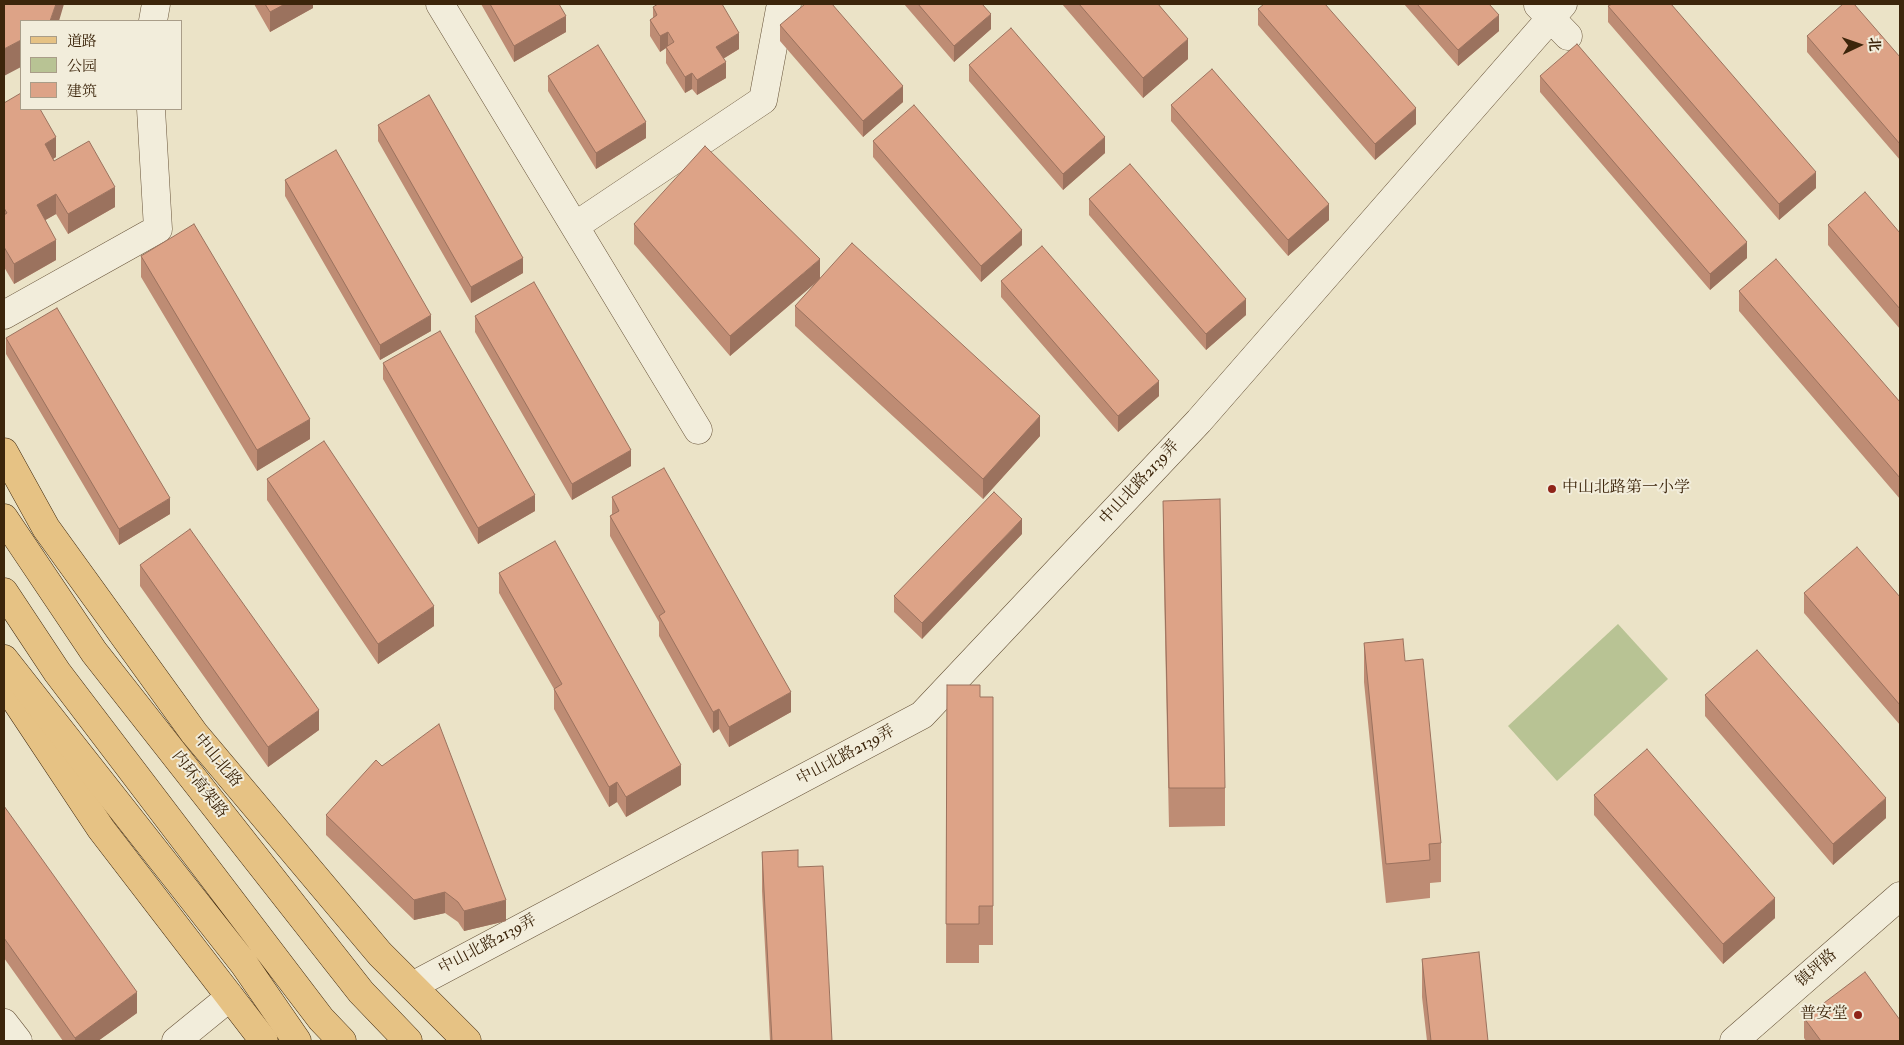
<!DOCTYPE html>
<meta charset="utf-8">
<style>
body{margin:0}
#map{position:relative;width:1904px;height:1045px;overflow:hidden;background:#ebe3c7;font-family:"IM FELL Double Pica","Noto Serif SC",serif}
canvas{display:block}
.frame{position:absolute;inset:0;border:5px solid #3c250b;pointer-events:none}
.legend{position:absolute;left:20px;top:20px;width:162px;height:90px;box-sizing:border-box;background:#f2eddb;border:1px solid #a99d88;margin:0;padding:6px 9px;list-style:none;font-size:15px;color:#3c250b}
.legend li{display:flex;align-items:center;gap:10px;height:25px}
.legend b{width:25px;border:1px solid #a99d88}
.north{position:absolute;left:1834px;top:20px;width:50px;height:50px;-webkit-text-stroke:4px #f2eddb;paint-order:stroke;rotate:87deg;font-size:14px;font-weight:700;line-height:20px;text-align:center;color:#3c250b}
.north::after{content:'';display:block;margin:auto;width:18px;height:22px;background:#3c250b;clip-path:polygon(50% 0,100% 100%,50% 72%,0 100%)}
</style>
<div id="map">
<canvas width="1904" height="1045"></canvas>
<div class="frame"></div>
<ul class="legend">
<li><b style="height:6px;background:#e6c284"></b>道路</li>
<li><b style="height:14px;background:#b8c394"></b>公园</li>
<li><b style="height:14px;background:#dda387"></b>建筑</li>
</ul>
<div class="north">北</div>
</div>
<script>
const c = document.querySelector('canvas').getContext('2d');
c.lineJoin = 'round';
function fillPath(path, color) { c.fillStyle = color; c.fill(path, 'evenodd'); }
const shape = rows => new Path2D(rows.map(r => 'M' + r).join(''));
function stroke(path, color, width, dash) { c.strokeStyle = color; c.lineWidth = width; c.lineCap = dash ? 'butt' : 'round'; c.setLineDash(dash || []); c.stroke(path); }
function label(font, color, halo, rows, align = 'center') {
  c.font = font + ' "IM FELL Double Pica","Noto Serif SC",serif'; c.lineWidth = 4; c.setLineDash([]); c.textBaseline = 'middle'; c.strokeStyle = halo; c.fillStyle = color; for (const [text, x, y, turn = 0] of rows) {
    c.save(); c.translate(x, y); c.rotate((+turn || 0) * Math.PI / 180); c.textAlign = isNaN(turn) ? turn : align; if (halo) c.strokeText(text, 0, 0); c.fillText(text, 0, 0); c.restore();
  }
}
const green = shape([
 [1618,624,1668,679,1557,781,1508,726]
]);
const minor = shape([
 [440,4,698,430],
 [1538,5,1568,36],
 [153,21,156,4],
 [575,226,763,100,780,9,787,4],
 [4,315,158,229,151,109],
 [412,986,922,715,1199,421,1563,4],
 [4,1023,18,1041],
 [176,1041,230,997],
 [1734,1041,1900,896]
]);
const major = shape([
 [4,452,46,528,194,733,380,954,467,1041],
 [4,683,101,829,264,1041]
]);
const highway = shape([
 [4,518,94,652,361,992,408,1041],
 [4,592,57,672,321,1019,342,1041],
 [4,659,244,964,297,1041]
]);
const wall = shape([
 [254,4,313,4,313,8,270,32],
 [481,4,559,4,566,32,514,62],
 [904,4,982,4,991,29,954,62],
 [1062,4,1158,4,1188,59,1143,98],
 [1404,4,1489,4,1499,31,1458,66],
 [1608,6,1816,188,1779,220,1608,22],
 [653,7,739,49,723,59,726,78,697,95,692,89,685,93,666,63,666,48,660,52,650,36,650,20,653,18],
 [1258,9,1416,124,1375,160,1258,25],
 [780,25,903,102,863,137,780,41],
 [1807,36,1900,57,1900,160,1807,52],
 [969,65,1105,153,1063,190,969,81],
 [548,76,646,138,596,169,548,91],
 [1540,76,1747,258,1710,290,1540,92],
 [4,103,56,157,53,159,54,161,115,207,68,234,56,214,45,220,56,260,14,284,4,267],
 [1171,105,1329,220,1288,256,1171,121],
 [378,125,523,273,471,303,378,141],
 [873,141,1022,245,981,282,873,157],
 [285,180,431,331,380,360,285,196],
 [1089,199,1246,315,1206,350,1089,215],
 [634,224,820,279,1040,436,983,499,795,326,795,306,819,280,730,356,634,244],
 [1828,225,1900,233,1900,329,1828,245],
 [141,256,310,439,257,471,141,277],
 [1001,281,1159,396,1118,432,1001,297],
 [1739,291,1900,402,1900,499,1739,311],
 [475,316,631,466,572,500,475,332],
 [6,338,170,514,119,545,6,354],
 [383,363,535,511,478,544,383,379],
 [267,479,434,626,378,664,267,500],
 [612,497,791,712,729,747,719,729,713,733,659,636,659,622,610,536,610,516,612,514],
 [1163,501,1225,788,1225,826,1169,827,1163,539],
 [1022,534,922,639,894,612,894,596],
 [140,565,319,730,268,767,140,586],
 [499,573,681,785,626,817,617,802,609,807,554,709,554,689,499,593],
 [1804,593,1900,597,1900,725,1804,613],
 [1364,643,1405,661,1441,843,1441,882,1430,883,1430,898,1386,903,1364,682],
 [947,685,980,697,993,697,993,945,979,945,979,963,946,963],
 [1705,695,1886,818,1833,865,1705,716],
 [1594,795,1775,918,1723,964,1594,815],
 [4,806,137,1013,98,1041,63,1041,4,958],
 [326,815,506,921,464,931,458,922,445,913,414,920,326,835],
 [762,852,798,867,832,1041,770,1041,762,891],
 [1900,941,1900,971,1899,970,1899,942],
 [1422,959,1488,1041,1427,1041,1422,997],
 [1804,1018,1900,1041,1806,1041,1804,1038]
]);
const shadedWall = shape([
 [56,4,64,4,59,21,50,21],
 [285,4,313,4,313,8,270,32,270,12],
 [991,14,991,29,954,62,954,46],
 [1499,15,1499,31,1458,66,1458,50],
 [566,16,566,32,514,62,514,46],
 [668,32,668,48,666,47,666,48,660,52,660,36],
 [739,33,739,49,716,63,716,47],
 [1188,39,1188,59,1143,98,1143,78],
 [21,40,21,67,4,76,4,49],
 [726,62,726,78,697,95,697,80],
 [692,73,692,89,685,93,685,77],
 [903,86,903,102,863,137,863,121],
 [1416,108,1416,124,1375,160,1375,144],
 [646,122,646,138,596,169,596,153],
 [56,137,56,157,45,164,45,144],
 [1105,137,1105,153,1063,190,1063,174],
 [1816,172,1816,188,1779,220,1779,204],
 [115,187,115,207,68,234,68,214],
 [56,194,56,214,37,225,37,205],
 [1329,204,1329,220,1288,256,1288,240],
 [1022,230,1022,245,981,282,981,266],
 [56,240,56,260,14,284,14,264],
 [1747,242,1747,258,1710,290,1710,274],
 [523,258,523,273,471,303,471,287],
 [820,259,820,279,730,356,730,336],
 [1246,299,1246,315,1206,350,1206,334],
 [431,315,431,331,380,360,380,345],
 [1159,381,1159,396,1118,432,1118,416],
 [1040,416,1040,436,983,499,983,479],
 [310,419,310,439,257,471,257,450],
 [631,450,631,466,572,500,572,484],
 [535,495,535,511,478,544,478,528],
 [170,498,170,514,119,545,119,529],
 [1022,519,1022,534,922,639,922,623],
 [434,606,434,626,378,664,378,644],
 [791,692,791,712,729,747,729,727],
 [719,709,719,729,713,733,713,712],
 [319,710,319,730,268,767,268,747],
 [681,765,681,785,626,817,626,797],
 [617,782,617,802,609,807,609,787],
 [1886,798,1886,818,1833,865,1833,844],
 [445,892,445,913,414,920,414,900],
 [1775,898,1775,918,1723,964,1723,944],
 [506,900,506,921,464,931,464,911],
 [137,992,137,1013,98,1041,75,1041,75,1038]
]);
const building = shape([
 [4,4,56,4,50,21,21,21,21,40,4,49,4,4],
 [265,4,285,4,270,12,265,4],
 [490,4,559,4,566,16,514,46,490,4],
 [658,4,722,4,739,33,716,47,726,62,697,80,692,73,685,77,666,47,674,42,668,32,660,36,650,20,657,15,653,7,658,4],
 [805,4,832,4,903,86,863,121,780,25,805,4],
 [918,4,982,4,991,14,954,46,918,4],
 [1079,4,1158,4,1188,39,1143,78,1079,4],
 [1264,4,1325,4,1416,108,1375,144,1258,9,1264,4],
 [1417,4,1489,4,1499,15,1458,50,1417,4],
 [1612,4,1671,4,1816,172,1779,204,1608,6,1612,4],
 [1843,4,1854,4,1900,57,1900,144,1807,36,1843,4],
 [1011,28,1105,137,1063,174,969,65,1011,28],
 [1577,44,1747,242,1710,274,1540,76,1577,44],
 [598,45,646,122,596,153,548,76,598,45],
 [1212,69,1329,204,1288,240,1171,105,1212,69],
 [21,93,21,109,40,109,56,137,45,144,54,161,89,141,115,187,68,214,56,194,37,205,56,240,14,264,4,247,4,215,7,213,4,208,4,103,21,93],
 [429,95,523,258,471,287,378,125,429,95],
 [914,105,1022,230,981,266,873,141,914,105],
 [705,146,820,259,730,336,634,224,705,146],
 [336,150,431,315,380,345,285,180,336,150],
 [1130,164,1246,299,1206,334,1089,199,1130,164],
 [1865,192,1900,233,1900,309,1828,225,1865,192],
 [194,224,310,419,257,450,141,256,194,224],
 [852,243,1040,416,983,479,795,306,852,243],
 [1042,246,1159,381,1118,416,1001,281,1042,246],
 [1776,259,1900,402,1900,478,1739,291,1776,259],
 [534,282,631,450,572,484,475,316,534,282],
 [57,308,170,498,119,529,6,338,57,308],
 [440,331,535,495,478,528,383,363,440,331],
 [324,441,434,606,378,644,267,479,324,441],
 [664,468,791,692,729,727,719,709,713,712,659,616,665,612,610,516,619,511,612,497,664,468],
 [994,492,1022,519,922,623,894,596,994,492],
 [1220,499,1225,788,1169,788,1163,501,1220,499],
 [190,529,319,710,268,747,140,565,190,529],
 [555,541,681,765,626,797,617,782,609,787,554,689,562,684,499,573,555,541],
 [1857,547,1900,597,1900,705,1804,593,1857,547],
 [1403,639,1405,661,1423,659,1441,843,1429,844,1430,860,1386,864,1364,643,1403,639],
 [1757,650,1886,798,1833,844,1705,695,1757,650],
 [947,685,980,685,980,697,993,697,993,906,979,906,979,924,946,924,947,685],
 [439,724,506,900,464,911,458,902,445,892,414,900,326,815,376,760,382,766,439,724],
 [1647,749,1775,898,1723,944,1594,795,1647,749],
 [4,806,137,992,75,1038,4,938,4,806],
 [798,850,798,867,823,866,832,1041,772,1041,762,852,798,850],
 [1479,952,1488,1041,1431,1041,1422,959,1479,952],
 [1865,972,1900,1020,1900,1041,1821,1041,1804,1018,1865,972]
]);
const markers = [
 [1552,489,5,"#8f2418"],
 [1858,1015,5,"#8f2418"]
];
const streetNames = [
 ["中山北路2139弄",1140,483,-47],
 ["中山北路2139弄",846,756,-28],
 ["中山北路",217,761,50],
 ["内环高架路",199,785,52],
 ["中山北路2139弄",488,945,-28],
 ["镇坪路",1817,969,-41]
];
const poiNames = [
 ["中山北路第一小学",1562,489],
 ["普安堂",1848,1015,"right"]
];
fillPath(green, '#b8c394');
stroke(minor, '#68543a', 29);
stroke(major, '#3c250b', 29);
stroke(highway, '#3c250b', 29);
stroke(minor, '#f2eddb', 28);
stroke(major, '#e6c284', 28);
stroke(highway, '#e6c284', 28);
fillPath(wall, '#be8c74');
fillPath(shadedWall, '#9b725e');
fillPath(building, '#dda387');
stroke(building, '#9b725e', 1);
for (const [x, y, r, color] of markers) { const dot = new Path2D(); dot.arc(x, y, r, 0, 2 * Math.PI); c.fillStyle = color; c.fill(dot); stroke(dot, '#f2eddb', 2); }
label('16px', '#3c250b', '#f2eddb', streetNames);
label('16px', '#3c250b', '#f2eddb', poiNames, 'left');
</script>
